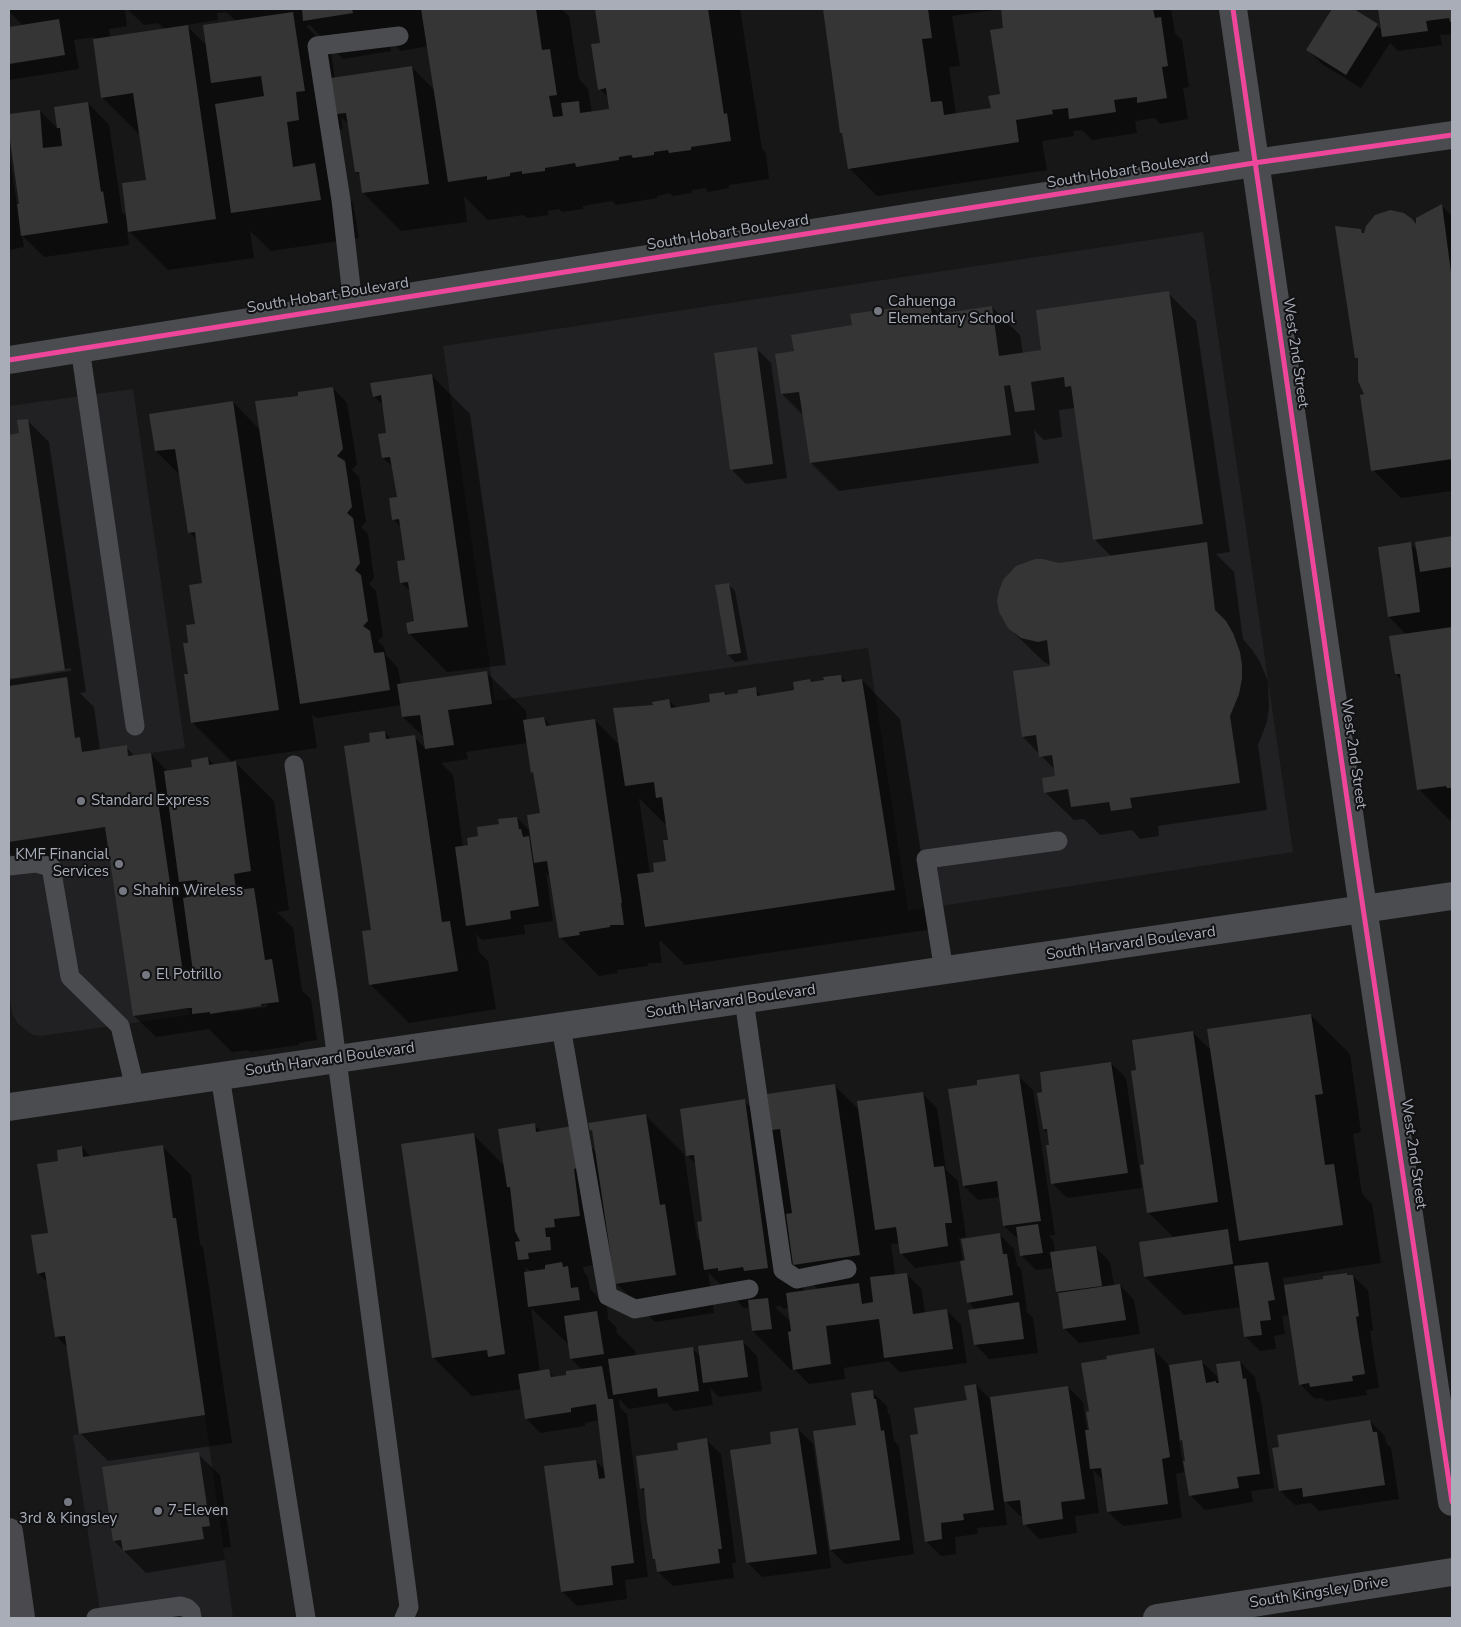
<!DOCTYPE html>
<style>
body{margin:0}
#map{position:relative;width:1461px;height:1627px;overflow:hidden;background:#171717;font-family:"Nunito Sans",sans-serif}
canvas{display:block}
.frame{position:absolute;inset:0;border:10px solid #a8adb8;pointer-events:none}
</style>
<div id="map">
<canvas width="1461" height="1627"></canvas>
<div class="frame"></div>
</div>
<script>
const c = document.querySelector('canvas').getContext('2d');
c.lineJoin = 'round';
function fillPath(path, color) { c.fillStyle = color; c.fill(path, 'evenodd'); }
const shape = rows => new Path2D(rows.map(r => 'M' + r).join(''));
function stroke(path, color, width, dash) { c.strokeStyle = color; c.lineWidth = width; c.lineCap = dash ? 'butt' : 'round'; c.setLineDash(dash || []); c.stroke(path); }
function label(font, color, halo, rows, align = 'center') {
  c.font = font + ' "Nunito Sans",sans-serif'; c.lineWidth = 4; c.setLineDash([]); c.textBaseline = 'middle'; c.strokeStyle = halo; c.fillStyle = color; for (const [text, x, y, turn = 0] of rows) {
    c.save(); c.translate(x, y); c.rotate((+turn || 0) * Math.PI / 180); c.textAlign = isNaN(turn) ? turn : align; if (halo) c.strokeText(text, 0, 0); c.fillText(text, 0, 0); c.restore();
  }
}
const built = shape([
 [1203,232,1293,852,908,911,868,648,495,701,443,346],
 [133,389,185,748,151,753,189,1015,41,1036,33,1035,18,1024,12,1013,9,992,9,406],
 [205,1415,233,1618,101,1618,73,1435]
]);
const shadow = shape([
 [9,9,125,9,127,26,109,29,110,37,165,29,158,23,144,25,127,9,561,9,569,16,579,79,588,89,592,113,611,110,609,98,600,89,601,44,596,9,740,9,762,149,766,153,769,179,729,185,729,188,708,192,705,188,692,190,692,193,672,196,670,193,657,196,657,198,616,205,612,201,583,206,583,209,562,212,559,209,548,211,548,215,527,218,524,215,488,220,464,196,467,222,401,231,363,193,360,176,356,172,349,125,341,117,343,129,334,130,337,159,325,160,328,178,353,203,359,238,271,251,250,231,254,258,168,270,127,229,129,245,44,257,22,235,24,247,9,250,9,149,17,205,20,205,9,115,40,111,58,129,55,108,88,103,109,125,122,212,128,217,147,181,140,135,102,97,94,37,74,40,79,69,9,80,9,25,9,28,23,26,9,11],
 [226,12,236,21,207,46,186,25,218,20,217,13],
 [310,25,343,59,391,51,389,39,401,51,428,46,435,91,412,67,335,79,331,52,306,26],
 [824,9,993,9,994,10,952,16,960,66,949,67,956,114,992,109,1001,95,1005,29,1002,9,1035,9,1036,10,1046,9,1171,9,1175,33,1182,40,1189,87,1183,88,1188,119,1160,124,1155,118,1135,121,1137,133,1092,140,1082,130,1073,131,1074,136,1042,141,1047,170,877,196,849,168,844,136,841,133],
 [1334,9,1351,9,1382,30,1379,9,1452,9,1452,34,1440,35,1442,45,1398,51,1390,43,1361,88,1322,64,1308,50],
 [1441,205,1452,216,1452,491,1401,498,1373,470,1366,395,1359,361,1356,357,1361,230,1365,234,1417,226],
 [1168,293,1196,321,1230,552,1216,554,1234,572,1243,639,1253,651,1260,662,1268,681,1269,708,1267,722,1258,745,1267,810,1158,826,1159,836,1140,839,1132,830,1100,835,1084,819,1074,820,1045,792,1057,777,1056,771,1023,737,1054,667,1044,662,1015,634,1003,618,1058,565,1112,557,1094,539,1075,408,1059,410,1062,437,1044,440,1034,430,1039,463,839,491,811,463,804,416,782,394,795,352,853,326,930,304,940,315,992,307,1020,335,1023,354,1043,351],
 [756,348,771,363,787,478,746,484,731,469],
 [431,375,470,414,506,665,447,672,409,633,415,622,411,592,402,583,399,562,406,561,402,528,393,519,398,498,393,467,383,458,387,434,384,406,374,396],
 [333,388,347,403,357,464,352,470,359,477,366,522,361,527,368,534,374,578,369,584,376,591,383,636,378,641,384,647,386,655,398,668,401,685,487,673,526,711,527,721,544,718,552,727,595,720,620,746,654,706,669,701,677,708,712,703,724,693,727,696,755,689,762,696,796,691,810,680,813,683,840,676,847,682,862,680,900,719,933,929,685,965,661,941,659,942,662,963,648,963,648,966,617,970,618,973,599,976,560,937,551,878,546,873,553,921,524,925,525,934,482,940,476,934,479,952,488,961,496,1009,409,1023,370,984,373,931,372,743,385,732,392,740,414,737,426,749,425,738,403,717,402,705,316,718,312,714,317,748,233,760,274,801,289,910,277,912,293,928,302,991,311,999,317,1040,299,1043,299,1045,250,1052,248,1050,232,1052,209,1029,156,1037,134,1016,110,851,20,864,9,853,9,680,71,671,71,668,9,678,9,436,20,434,27,420,49,442,86,692,80,693,94,707,100,750,126,747,133,754,134,757,151,754,168,772,193,768,208,758,214,765,233,763,192,722,189,644,197,625,204,584,198,540,189,532,181,476,156,451,233,402,260,430,300,397],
 [527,743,532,772,535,775,541,814,531,832,517,818,479,838,469,846,463,847,453,775,441,763,468,759,466,752],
 [639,798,665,824,667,824,669,841,668,863,655,873,650,874],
 [189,890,196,897,190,898],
 [267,1004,267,1007,231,1012,231,1010],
 [1452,538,1452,823,1419,789,1402,680,1396,674,1407,635,1389,617,1410,544,1418,551,1417,543],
 [728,584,735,591,748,660,735,662,728,655],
 [1311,1015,1350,1054,1361,1132,1353,1134,1362,1194,1372,1204,1381,1263,1283,1278,1284,1286,1325,1280,1347,1274,1349,1276,1353,1276,1368,1290,1373,1331,1370,1331,1379,1388,1366,1390,1367,1395,1326,1401,1322,1398,1315,1399,1300,1384,1290,1315,1282,1316,1285,1334,1274,1336,1276,1349,1260,1351,1246,1337,1241,1307,1184,1315,1145,1277,1174,1238,1148,1212,1146,1166,1193,1033,1212,1051],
 [1111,1063,1126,1078,1142,1188,1067,1198,1053,1184,1049,1134,1044,1129],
 [1018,1076,1033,1090,1055,1235,1049,1236,1053,1240,1055,1253,1096,1248,1110,1262,1114,1286,1120,1285,1134,1300,1140,1334,1079,1343,1064,1328,1054,1268,1036,1270,1021,1255,1019,1240,1004,1226,1000,1197,978,1200,964,1186,978,1086],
 [834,1085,860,1111,922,1093,937,1108,946,1170,958,1181,966,1237,959,1238,963,1262,966,1261,999,1234,1014,1249,1017,1265,1021,1269,1027,1310,1025,1310,1033,1318,1038,1353,989,1359,975,1344,976,1310,968,1302,961,1261,915,1268,901,1253,899,1243,891,1244,895,1275,906,1274,921,1288,925,1313,947,1310,961,1325,967,1363,900,1372,888,1361,844,1368,845,1379,809,1384,794,1369,791,1370,753,1331,750,1307,744,1308,708,1272,714,1313,655,1322,616,1283,612,1255,592,1257,593,1265,583,1267,584,1272,588,1277,590,1289,607,1306,608,1319,616,1327,617,1333,635,1351,636,1356,692,1348,701,1357,742,1341,757,1356,762,1391,719,1397,710,1388,713,1405,674,1411,667,1403,629,1409,619,1399,620,1408,627,1414,648,1577,625,1580,627,1599,577,1606,562,1591,596,1461,606,1471,599,1420,585,1423,585,1426,540,1433,526,1418,522,1389,472,1396,433,1357,473,1134,505,1167,534,1125,542,1132,572,1128,596,1152,593,1132,591,1130,645,1115,684,1154,697,1238,701,1242,704,1222,696,1164,687,1155,744,1101,774,1130,768,1095],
 [525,1266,531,1272,526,1273],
 [801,1272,819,1290,804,1292],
 [780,1306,784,1309,789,1308,791,1322,775,1307],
 [531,1308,569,1345,571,1359,583,1370,568,1376,555,1377,548,1371,540,1372],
 [82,1147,91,1157,163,1147,191,1175,200,1244,203,1247,232,1443,108,1461,80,1433,68,1348,56,1336,48,1283,38,1273,49,1234,60,1162],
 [1153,1349,1168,1364,1168,1367,1202,1362,1217,1376,1218,1385,1240,1362,1255,1377,1257,1391,1260,1394,1274,1488,1251,1491,1253,1502,1205,1510,1190,1495,1184,1444,1179,1438,1184,1472,1176,1474,1182,1518,1123,1526,1108,1512,1104,1481,1093,1470,1099,1513,1075,1516,1077,1533,1039,1539,1025,1524,1023,1516,1020,1516,1004,1500,1007,1525,977,1528,978,1534,955,1537,956,1554,941,1556,926,1541,919,1435,968,1401,976,1385,992,1401,1068,1387,1083,1402,1087,1431,1090,1431,1090,1412,1108,1360],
 [872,1392,887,1406,888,1413,890,1415,894,1441,899,1446,914,1554,845,1564,831,1550,857,1426],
 [1370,1421,1385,1436,1386,1443,1391,1448,1399,1499,1319,1511,1311,1503,1295,1505,1280,1491],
 [798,1429,813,1444,831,1568,762,1577,748,1563,732,1451,773,1445],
 [706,1440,721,1454,736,1563,732,1563,734,1578,673,1586,658,1572,646,1493,641,1488,679,1451],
 [198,1454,220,1475,231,1547,223,1548,225,1560,146,1573,114,1541]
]);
const building = shape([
 [302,9,352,9,353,13,303,21],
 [421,9,536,9,542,50,550,49,557,95,549,96,553,117,563,116,561,103,579,101,580,113,609,109,606,88,598,90,591,44,600,43,595,9,708,9,724,114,727,113,731,141,691,147,691,150,669,153,668,150,654,152,654,155,633,158,631,155,619,157,619,160,576,167,575,163,545,168,545,171,522,174,522,171,510,173,510,176,487,180,487,176,448,182],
 [823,9,928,9,932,38,922,39,931,102,942,101,944,115,991,108,988,96,1000,94,990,30,1003,28,1001,9,1153,9,1155,18,1161,17,1168,66,1162,67,1167,98,1137,103,1137,97,1114,100,1116,112,1069,119,1068,108,1052,110,1053,114,1016,120,1019,142,848,169,842,133,840,133],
 [1332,9,1354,9,1378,24,1346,75,1306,50],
 [1378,9,1452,9,1452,22,1450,22,1449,18,1426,21,1428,31,1382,37],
 [293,12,305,91,296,92,299,120,287,122,293,167,315,163,321,200,231,213,215,104,264,96,261,76,211,83,203,25],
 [59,19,65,55,9,64,9,27],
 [188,25,216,219,128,232,122,183,146,180,133,93,101,98,93,39],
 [412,66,429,184,362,193,359,172,355,172,346,113,337,114,331,78],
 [88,102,101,192,103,191,108,223,21,236,17,204,19,204,9,133,9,114,40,110,43,148,62,146,60,128,57,128,54,107],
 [1442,204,1452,280,1452,459,1371,471,1360,395,1364,394,1358,381,1358,358,1355,358,1335,226,1361,229,1362,233,1364,233,1366,226,1375,215,1390,210,1404,213,1412,219,1416,224,1416,218],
 [1169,291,1203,524,1093,540,1071,386,1065,387,1064,377,1031,382,1035,410,1015,412,1010,385,1004,386,1011,435,810,463,799,392,781,394,775,354,794,351,791,335,852,325,850,314,930,303,932,315,992,306,999,356,1041,350,1036,310],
 [757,347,773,464,730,470,714,353],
 [432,374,468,627,408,634,406,623,414,621,408,582,400,583,397,561,405,560,399,519,392,520,389,498,397,497,390,457,382,458,378,434,386,433,381,395,373,397,370,383],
 [333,387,343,449,337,456,345,461,352,507,347,513,353,518,360,563,355,570,361,575,368,621,363,626,370,631,374,653,384,652,390,690,300,704,255,401,298,396,298,392],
 [233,401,279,710,191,723,184,674,188,674,183,643,188,643,186,625,195,624,189,585,202,583,195,532,188,533,175,449,155,451,149,414],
 [28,419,65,670,9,679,9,435,19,433,17,420],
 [1452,536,1452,567,1420,572,1415,542],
 [1207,542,1215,610,1226,621,1233,633,1240,652,1242,665,1242,679,1239,694,1230,716,1240,783,1130,798,1132,808,1111,811,1109,802,1071,807,1068,789,1044,793,1042,778,1055,776,1052,755,1039,757,1036,735,1022,737,1013,671,1050,666,1047,640,1038,642,1021,638,1008,628,999,612,997,601,999,591,1003,580,1016,566,1035,559,1043,559,1059,563],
 [1411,542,1420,612,1388,617,1378,547],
 [729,583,741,653,727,655,715,585],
 [1452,627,1452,788,1447,788,1446,786,1417,790,1400,674,1395,674,1389,636],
 [487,671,492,704,448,710,454,745,425,749,420,715,402,717,397,684],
 [841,675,842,682,862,679,895,890,645,927,637,874,654,872,653,863,666,861,663,840,668,840,662,797,656,798,654,782,625,786,613,708,653,705,652,702,669,699,671,708,710,702,709,694,724,692,725,695,738,693,738,690,756,687,757,696,794,690,793,682,810,679,811,682,824,680,823,677],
 [67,677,75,738,80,737,82,752,127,745,128,756,151,753,183,973,193,972,183,898,199,895,197,880,179,882,164,771,192,767,191,760,208,757,209,765,236,761,251,871,234,874,236,890,254,888,265,960,272,959,279,1002,261,1004,261,1006,210,1014,210,1012,192,1014,192,1008,188,1008,133,1016,105,827,9,842,9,686],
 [544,717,546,726,595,719,622,903,621,903,624,925,610,925,610,927,579,932,580,935,559,938,547,861,534,863,527,815,540,813,533,772,531,773,523,720],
 [385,731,386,739,415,735,442,922,450,921,458,971,369,985,362,931,371,930,344,746,370,742,369,733],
 [517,817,519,829,521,829,523,837,529,836,539,906,510,911,511,919,466,926,455,847,468,845,467,838,478,836,477,827,499,824,498,819],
 [1311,1014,1323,1094,1315,1095,1325,1165,1334,1164,1343,1225,1239,1241,1207,1029],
 [1193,1031,1218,1202,1147,1213,1140,1165,1144,1164,1131,1071,1136,1070,1132,1040],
 [1111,1062,1128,1173,1051,1184,1046,1145,1049,1145,1047,1129,1043,1129,1037,1093,1042,1092,1040,1072],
 [1019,1074,1041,1221,1003,1226,997,1181,963,1186,948,1089,977,1085,977,1080],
 [835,1084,860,1255,793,1265,786,1214,792,1213,780,1129,772,1130,767,1094],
 [923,1092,934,1167,944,1166,952,1223,945,1223,948,1246,900,1254,896,1227,875,1230,857,1101],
 [745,1099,768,1268,744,1271,743,1267,718,1271,718,1268,704,1270,697,1222,702,1221,694,1155,686,1156,680,1109],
 [646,1114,660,1205,665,1204,676,1275,615,1284,592,1130,590,1131,588,1123],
 [535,1123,536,1132,573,1126,578,1168,574,1169,580,1216,554,1219,555,1227,545,1228,546,1237,550,1237,551,1250,528,1253,529,1259,518,1260,515,1242,520,1241,515,1231,510,1187,507,1187,498,1129],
 [474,1133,505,1354,488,1357,487,1350,432,1358,401,1144],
 [163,1145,173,1218,176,1218,205,1415,79,1434,65,1336,55,1337,45,1272,37,1274,31,1235,48,1233,37,1164,58,1161,57,1150,82,1146,83,1157],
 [1038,1224,1043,1253,1020,1256,1016,1227],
 [1228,1229,1233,1264,1144,1277,1139,1242],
 [1000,1233,1003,1254,1007,1254,1013,1295,967,1303,960,1261,965,1260,961,1239],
 [1096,1246,1102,1286,1056,1292,1050,1252],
 [562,1262,563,1267,568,1266,571,1288,578,1287,580,1300,528,1307,524,1272,545,1269,545,1265],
 [1268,1262,1275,1300,1268,1301,1271,1320,1260,1321,1262,1335,1244,1337,1234,1266],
 [907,1273,913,1314,947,1309,953,1349,884,1358,879,1319,826,1326,831,1364,793,1370,788,1332,791,1331,786,1293,859,1283,862,1304,873,1302,870,1277],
 [1347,1273,1347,1275,1353,1275,1359,1316,1356,1317,1365,1374,1352,1376,1353,1381,1310,1387,1309,1383,1299,1385,1284,1285,1323,1279,1323,1276],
 [1120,1284,1126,1320,1063,1329,1058,1293],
 [768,1298,772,1329,752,1331,748,1300],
 [1019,1302,1024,1339,974,1345,968,1310],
 [597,1311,604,1354,570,1359,564,1316],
 [743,1340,748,1377,703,1383,698,1346],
 [693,1347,699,1391,658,1397,657,1388,613,1395,608,1359],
 [1154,1348,1170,1457,1162,1459,1168,1504,1107,1512,1101,1468,1090,1469,1085,1430,1089,1430,1086,1412,1089,1411,1081,1363,1107,1359,1106,1356],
 [1202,1360,1206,1383,1216,1381,1216,1383,1219,1383,1216,1364,1240,1361,1243,1379,1246,1378,1260,1474,1237,1477,1239,1488,1189,1496,1183,1461,1185,1461,1182,1440,1180,1441,1169,1365],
 [602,1366,608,1399,613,1399,634,1563,611,1566,613,1585,561,1592,544,1466,596,1460,599,1479,605,1478,596,1404,571,1408,571,1412,525,1419,518,1374,549,1369,551,1377,566,1375,566,1371],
 [976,1384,994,1510,963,1514,964,1520,941,1523,942,1539,925,1542,910,1435,918,1434,914,1408,967,1400,964,1386],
 [1068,1386,1085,1499,1061,1502,1063,1519,1023,1525,1020,1500,1004,1502,990,1397],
 [873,1390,874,1399,876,1399,881,1431,884,1430,900,1540,830,1550,813,1431,856,1425,851,1393],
 [1370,1420,1373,1432,1377,1432,1385,1485,1303,1497,1302,1488,1279,1491,1272,1448,1279,1447,1277,1435],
 [798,1428,817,1554,746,1563,730,1450,771,1444,770,1432],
 [707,1438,722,1549,718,1549,720,1563,657,1572,655,1559,653,1559,647,1521,644,1488,640,1489,636,1456,678,1450,677,1443],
 [199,1452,210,1526,202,1527,204,1539,123,1551,121,1540,113,1541,102,1467]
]);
const service = shape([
 [353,305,341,200,317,46,399,36],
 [80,348,135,726],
 [294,765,328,992,409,1607,404,1618],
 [9,866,36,863,51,867,70,977,120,1026,135,1088],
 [944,971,926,859,1058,841],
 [744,1000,783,1270,797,1279,847,1269],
 [561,1027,608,1296,635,1309,749,1289],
 [220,1076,306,1618],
 [96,1618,181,1606,187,1608,191,1612,192,1618]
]);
const minor = shape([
 [9,360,1254,163,1452,135],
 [9,1107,1452,896],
 [1157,1618,1452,1572]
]);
const tertiary = shape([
 [1233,9,1356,861,1452,1502]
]);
const secondary = shape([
 [9,1532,21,1618]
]);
const cycleway = shape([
 [1233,9,1356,861,1452,1502],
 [9,360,1254,163,1452,135]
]);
const markers = [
 [878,311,5,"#757880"],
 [81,801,5,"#757880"],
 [119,864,5,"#757880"],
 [123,891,5,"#757880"],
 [146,975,5,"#757880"],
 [68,1502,5,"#757880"],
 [158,1511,5,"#757880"]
];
const streetNames = [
 ["South Hobart Boulevard",1128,171,-9],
 ["South Hobart Boulevard",728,233,-9],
 ["South Hobart Boulevard",328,296,-9],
 ["West 2nd Street",1295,353,82],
 ["West 2nd Street",1353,754,82],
 ["South Harvard Boulevard",1131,944,-8],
 ["South Harvard Boulevard",731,1002,-8],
 ["South Harvard Boulevard",330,1060,-8],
 ["West 2nd Street",1413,1154,82],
 ["South Kingsley Drive",1319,1593,-9]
];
const poiNames = [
 ["Cahuenga",888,302],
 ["Elementary School",888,319],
 ["Standard Express",91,801],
 ["KMF Financial",109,855,"right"],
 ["Services",109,872,"right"],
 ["Shahin Wireless",133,891],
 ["El Potrillo",156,975],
 ["7-Eleven",168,1511],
 ["3rd & Kingsley",68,1519,"center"]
];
fillPath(built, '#212123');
fillPath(shadow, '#0007');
fillPath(building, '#353536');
stroke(service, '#4b4c50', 19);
stroke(minor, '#4b4c50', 28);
stroke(tertiary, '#4b4c50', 28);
stroke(secondary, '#4a4a4e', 28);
stroke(cycleway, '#ed469a', 5);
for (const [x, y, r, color] of markers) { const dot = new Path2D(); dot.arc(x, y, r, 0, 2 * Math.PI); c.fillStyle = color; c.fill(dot); stroke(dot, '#111113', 2); }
label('15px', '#a8adb8', '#111113', streetNames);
label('15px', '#a8adb8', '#111113', poiNames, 'left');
</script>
